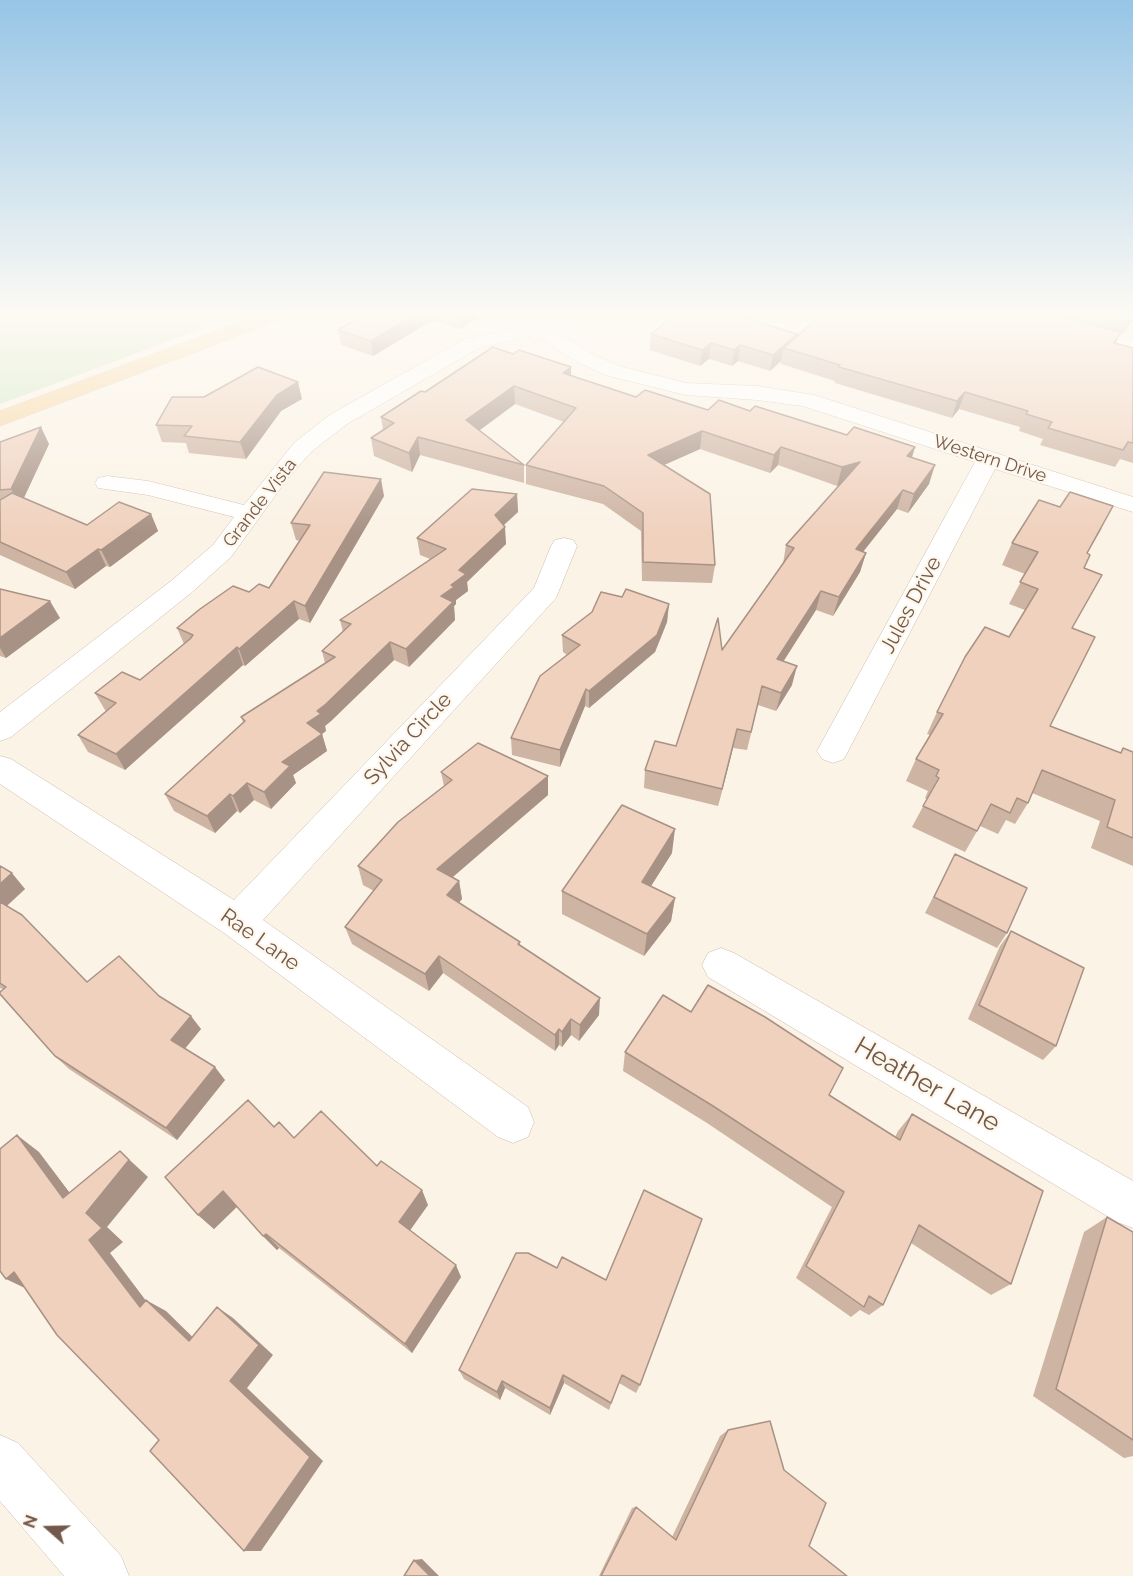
<!DOCTYPE html>
<style>
body{margin:0}
#map{position:relative;width:1133px;height:1576px;overflow:hidden;background:#fbf3e6;font-family:Raleway,sans-serif}
canvas{display:block}
.north{position:absolute;left:18px;top:1498px;width:60px;height:60px;-webkit-text-stroke:4px #fef7ec;paint-order:stroke;rotate:290deg;font-size:16px;font-weight:700;line-height:24px;text-align:center;color:#73594b}
.north::after{content:'';display:block;margin:auto;width:21px;height:27px;background:#73594b;clip-path:polygon(50% 0,100% 100%,50% 72%,0 100%)}
</style>
<div id="map">
<canvas width="1133" height="1576"></canvas>
<div class="north">N</div>
</div>
<script>
const c = document.querySelector('canvas').getContext('2d');
c.lineJoin = 'round';
function fillPath(path, color) { c.fillStyle = color; c.fill(path, 'evenodd'); }
const shape = rows => new Path2D(rows.map(r => 'M' + r).join(''));
function stroke(path, color, width, dash) { c.strokeStyle = color; c.lineWidth = width; c.lineCap = dash ? 'butt' : 'round'; c.setLineDash(dash || []); c.stroke(path); }
function label(font, color, halo, rows, align = 'center') {
  c.font = font + ' Raleway,sans-serif'; c.lineWidth = 4.5; c.setLineDash([]); c.textBaseline = 'middle'; c.strokeStyle = halo; c.fillStyle = color; for (const [text, x, y, turn = 0] of rows) {
    c.save(); c.translate(x, y); c.rotate((+turn || 0) * Math.PI / 180); c.textAlign = isNaN(turn) ? turn : align; if (halo) c.strokeText(text, 0, 0); c.fillText(text, 0, 0); c.restore();
  }
}
const green = shape([
 [0,312,247,312,0,404]
]);
const minor = shape([
 [589,312,627,312,624,316,556,331,590,353,619,366,686,383,757,386,814,395,1133,497,1133,512,995,469,844,759,833,763,822,759,817,751,975,462,803,406,757,400,686,395,605,375,576,361,535,335,479,348,347,424,311,452,288,478,231,557,191,593,11,737,0,741,0,712,171,581,213,545,234,517,148,495,98,488,95,483,98,478,107,476,148,481,244,505,295,442,331,414,465,339,589,312],
 [996,312,1029,312,1133,339,1133,351,999,316,996,312],
 [564,538,573,540,577,546,556,598,263,920,528,1107,534,1122,528,1137,513,1143,498,1137,224,933,0,784,0,756,11,759,234,900,534,588,551,546,555,540,564,538],
 [721,948,734,953,1133,1181,1133,1228,1117,1222,708,977,702,965,708,953,721,948],
 [0,1435,18,1443,121,1556,129,1576,64,1576,0,1501,0,1435]
]);
const major = shape([
 [266,312,294,312,291,316,0,426,0,411,266,312]
]);
const wall = shape([
 [369,312,488,312,460,329,433,320,373,356,341,345,338,330],
 [824,312,1133,312,1133,319,1123,334,1120,333,1116,343,1133,348,1133,463,1120,459,1115,467,1040,445,1043,439,1019,431,1020,427,959,409,952,418,835,383,835,381,781,364,781,361,770,371,738,361,732,366,709,359,700,366,650,350,651,334,749,319,797,334,797,336],
 [571,375,636,397,708,410,750,411,847,435,915,447,912,458,929,484,908,513,897,509,863,552,866,553,860,572,833,616,816,610,783,661,792,685,776,711,758,705,747,750,733,748,718,806,644,788,645,770,676,746,722,650,783,564,786,545,839,485,837,486,778,465,770,473,700,449,664,465,715,565,712,583,642,581,641,531,603,504,526,484,526,465,564,422,515,404,479,430,524,465,524,483,420,455,412,472,374,456,371,438,383,430,381,417,425,392],
 [302,399,281,411,246,459,189,453,186,443,162,442,156,425],
 [0,442,49,444,24,498,87,525,151,514,158,531,110,567,106,566,75,589,0,555],
 [517,494,518,512,504,525,506,544,467,582,468,591,456,600,456,604,454,606,455,620,409,667,394,660,331,721,325,726,326,731,322,734,327,751,293,775,296,783,271,809,254,800,240,813,237,811,215,833,174,811,165,794,243,722,241,717,325,663,322,651,343,632,340,620,430,559,420,555,417,538],
 [384,496,310,623,299,619,245,666,243,665,125,770,88,752,78,735,106,711,105,710,95,693,140,680,184,644,177,628,249,592,269,588,300,541,296,540,291,523],
 [1102,528,1087,554,1084,568,1072,628,1050,726,1120,753,1123,748,1133,752,1133,866,1091,848,1100,821,1032,793,1028,803,1015,824,1006,820,998,834,980,826,965,852,912,827,927,799,925,798,928,791,906,781,916,759,930,735,927,734,937,712,1009,637,1025,610,1009,604,1025,574,1002,565,1012,543],
 [0,589,60,618,6,658,0,656],
 [622,597,669,604,667,622,655,652,589,708,585,706,560,767,512,755,511,738,567,655,563,652,562,635],
 [441,772,548,795,453,877,459,881,462,899,459,903,520,942,520,946,599,1015,579,1041,571,1035,562,1047,559,1045,555,1051,443,973,429,991,352,944,345,927,374,891,363,885,358,866,444,786],
 [672,853,651,886,675,898,671,921,644,956,562,914,562,891],
 [955,854,1007,933,997,948,925,913],
 [0,866,25,889,7,906,87,982,159,996,201,1029,185,1049,225,1080,177,1140,69,1069,55,1056,3,989,0,988],
 [1011,931,1056,1046,1043,1060,968,1019,1000,946],
 [625,1052,829,1095,895,1137,898,1131,912,1114,1011,1284,991,1295,911,1243,883,1305,869,1315,860,1310,851,1317,796,1278,832,1207,707,1123,623,1071],
 [274,1127,294,1138,377,1166,428,1205,410,1230,461,1277,412,1353,279,1248,277,1250,263,1236,237,1206,214,1229,198,1215],
 [1107,1217,1133,1232,1133,1456,1124,1458,1033,1396,1084,1232],
 [516,1253,640,1385,636,1393,619,1383,609,1410,564,1383,550,1415,505,1388,500,1400,464,1379,459,1370],
 [728,1430,784,1470,809,1546,847,1576,599,1576,632,1508,636,1507,672,1537,720,1436]
]);
const shadedWall = shape([
 [419,312,432,312,433,320,373,356,371,341],
 [462,312,488,312,460,329,459,314],
 [739,312,757,312,733,331,736,315],
 [1133,315,1133,319,1123,334,1131,318],
 [797,334,794,350,784,348,781,361,770,371,773,355],
 [711,343,709,359,700,366,702,350],
 [740,345,738,361,732,366,734,350],
 [571,367,571,385,563,373],
 [298,382,302,399,281,411,246,459,240,442,277,395],
 [514,386,515,404,468,439,466,420],
 [965,392,959,409,952,418,957,401],
 [41,427,49,444,20,506,11,489],
 [702,431,700,449,646,473,648,455],
 [418,437,420,455,412,472,409,453],
 [781,447,778,465,770,473,774,455],
 [915,447,909,465,907,456],
 [860,462,855,480,837,486,842,467],
 [935,465,929,484,908,513,914,494],
 [381,479,384,496,310,623,305,606],
 [903,490,897,509,850,568,856,549],
 [517,494,518,512,496,532,495,515],
 [151,514,158,531,110,567,101,550],
 [505,527,506,544,467,582,468,591,456,600,456,604,454,606,455,620,409,667,406,649,441,596,459,570],
 [98,549,106,566,75,589,66,572],
 [866,553,860,572,833,616,839,597],
 [821,591,816,610,773,678,777,659],
 [50,601,60,618,6,658,0,648,0,638],
 [294,601,299,619,245,666,239,649],
 [669,604,667,622,655,652,589,708,589,691],
 [390,642,394,660,331,721,325,726,326,731,313,740,307,723,317,711],
 [237,647,243,665,125,770,116,754],
 [797,666,792,685,776,711,781,693],
 [586,689,585,706,560,767,560,750],
 [737,729,733,748,718,806,722,789],
 [322,734,327,751,293,775,296,783,271,809,264,792,282,762],
 [548,776,548,795,441,887,437,869],
 [247,783,254,800,240,813,233,796],
 [230,794,237,811,215,833,207,816],
 [675,829,672,853,639,905,642,882],
 [12,873,25,889,2,910,0,908,0,884],
 [459,881,462,899,450,913,447,895],
 [675,898,671,921,644,956,647,934],
 [439,956,443,973,429,991,425,974],
 [600,998,599,1015,579,1041,580,1025],
 [191,1016,201,1029,181,1053,171,1040],
 [571,1019,571,1035,562,1047,562,1032],
 [559,1029,559,1045,555,1051,555,1035],
 [215,1067,225,1080,177,1140,166,1128],
 [17,1135,39,1152,85,1213,63,1198],
 [120,1151,148,1177,107,1227,123,1242,110,1253,159,1318,140,1307,89,1240,86,1213],
 [422,1190,428,1205,406,1236,399,1222],
 [223,1191,238,1206,214,1229,198,1215],
 [266,1234,279,1248,277,1250,263,1236],
 [456,1265,461,1277,412,1353,405,1344],
 [14,1272,31,1291,6,1279],
 [146,1300,166,1311,207,1351,189,1341],
 [217,1307,233,1318,273,1355,247,1388,323,1461,261,1551,244,1551,230,1381],
 [563,1375,564,1383,550,1415,550,1408],
 [502,1381,505,1388,500,1400,497,1392],
 [422,1559,439,1576,430,1576,414,1560]
]);
const building = shape([
 [369,312,419,312,371,341,338,330,369,312],
 [679,312,739,312,736,315,797,334,773,355,740,345,734,350,711,343,702,350,651,334,679,312],
 [824,312,1042,312,1121,332,1114,343,1133,348,1133,443,1128,442,1123,450,1048,428,1052,422,1026,414,1028,411,965,392,957,401,839,367,840,365,784,348,824,312],
 [1106,312,1133,312,1133,315,1131,318,1106,312],
 [493,347,513,354,519,350,571,367,563,373,636,397,645,390,708,410,719,400,750,411,755,406,847,435,854,427,915,447,907,456,935,465,914,494,903,490,856,549,866,553,839,597,821,591,777,659,797,666,781,693,762,686,751,732,737,729,722,789,645,770,655,741,676,746,718,618,722,650,794,548,786,545,860,462,842,467,781,447,774,455,702,431,648,455,710,494,715,565,643,562,643,513,604,486,526,465,576,408,514,386,466,420,524,465,418,437,409,453,371,438,394,423,381,417,421,391,425,392,493,347],
 [258,367,298,382,277,395,240,442,184,436,192,426,156,425,172,397,204,397,258,367],
 [41,427,11,489,0,490,0,442,41,427],
 [324,472,381,479,305,606,294,601,239,649,237,647,116,754,78,735,116,703,95,693,122,672,140,680,190,639,193,635,177,628,200,609,233,586,249,592,259,584,269,588,310,525,291,523,324,472],
 [472,489,517,494,495,515,505,527,459,570,466,574,451,585,454,587,441,596,453,602,406,649,390,642,326,704,317,711,321,714,307,723,322,734,282,762,290,766,264,792,247,783,233,796,230,794,207,816,165,794,245,721,241,717,335,657,322,651,351,624,340,620,446,549,417,538,472,489],
 [1070,492,1113,506,1087,553,1090,555,1084,568,1102,575,1072,628,1095,637,1050,726,1121,753,1123,748,1133,752,1133,838,1107,827,1115,800,1042,770,1028,803,1017,798,1010,813,991,804,977,831,923,806,939,778,936,776,939,770,916,759,943,714,937,712,965,657,985,627,1009,637,1038,589,1020,582,1038,552,1012,543,1039,500,1060,507,1070,492],
 [12,493,87,525,119,502,151,514,101,550,98,549,66,572,0,542,0,500,12,493],
 [0,589,50,601,0,638,0,589],
 [626,589,669,604,657,635,589,691,586,689,560,750,511,738,540,676,580,645,562,635,592,612,601,592,622,597,626,589],
 [478,743,548,776,437,869,459,881,447,895,520,942,518,944,600,998,580,1025,571,1019,562,1032,559,1029,555,1035,439,956,425,974,345,927,382,880,358,866,398,822,452,780,441,772,478,743],
 [622,805,675,829,642,882,675,898,647,934,562,891,622,805],
 [955,854,1027,888,1007,933,934,897,955,854],
 [0,866,12,873,0,884,0,866],
 [0,902,22,915,87,982,119,956,159,996,191,1016,171,1040,215,1067,166,1128,55,1056,0,994,0,992,6,987,0,983,0,902],
 [1011,931,1084,968,1056,1046,979,1005,1011,931],
 [708,985,765,1017,843,1068,829,1095,900,1140,912,1114,1043,1191,1011,1284,919,1225,883,1305,869,1296,864,1307,806,1266,844,1192,713,1106,625,1052,663,995,691,1012,708,985],
 [248,1100,274,1127,279,1122,294,1138,321,1111,377,1166,381,1161,422,1190,399,1222,456,1265,405,1344,266,1234,263,1236,223,1191,198,1215,165,1177,248,1100],
 [17,1135,63,1198,120,1151,129,1160,86,1213,102,1228,89,1240,140,1307,146,1300,189,1341,217,1307,259,1345,230,1381,310,1457,244,1551,150,1451,159,1440,57,1335,14,1272,6,1279,0,1271,0,1149,17,1135],
 [644,1190,702,1219,640,1385,622,1375,611,1403,563,1375,550,1408,502,1381,497,1392,459,1370,516,1253,528,1253,557,1268,562,1257,606,1280,644,1190],
 [1107,1217,1133,1232,1133,1440,1056,1389,1107,1217],
 [770,1421,784,1470,826,1503,809,1546,847,1576,601,1576,636,1507,676,1540,728,1430,770,1421],
 [414,1560,430,1576,404,1576,414,1560]
]);
const farStreetnames = [
 ["Western Drive",990,459,18],
 ["Grande Vista",260,503,-52]
];
const streetNames = [
 ["Jules Drive",911,605,-62],
 ["Sylvia Circle",408,739,-47],
 ["Rae Lane",260,940,35]
];
const nearStreetnames = [
 ["Heather Lane",927,1085,30]
];
fillPath(green, '#d3e8c4');
stroke(minor, '#cdbaac', 1);
stroke(major, '#d8d1cd', 1);
fillPath(minor, '#fff');
fillPath(major, '#f7d6a1');
fillPath(wall, '#ceb4a3');
fillPath(shadedWall, '#a89285');
fillPath(building, '#f0d1be');
stroke(building, '#a89285', 1.5);
const sky = c.createLinearGradient(0, 0, 0, 533);
sky.addColorStop(0, '#96c5e6');
sky.addColorStop(0.59, '#fdfaf4');
sky.addColorStop(1, '#fdfaf400');
c.fillStyle = sky;
c.fillRect(0, 0, 1133, 533);
label('18px', '#73594b', '#fef7ec', farStreetnames);
label('21px', '#73594b', '#fef7ec', streetNames);
label('26px', '#73594b', '#fef7ec', nearStreetnames);
</script>
